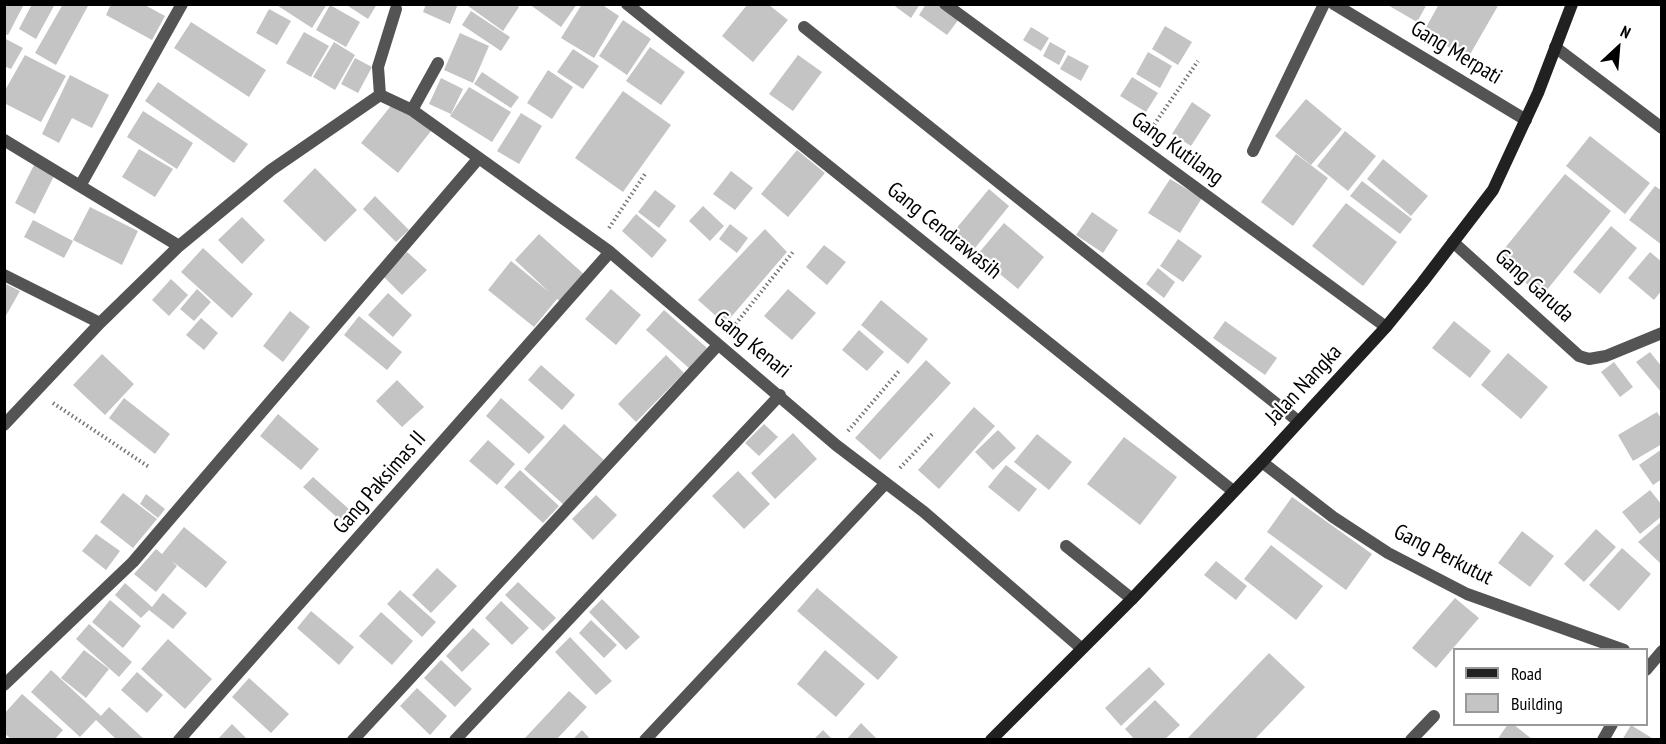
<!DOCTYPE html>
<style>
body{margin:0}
#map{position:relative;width:1666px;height:744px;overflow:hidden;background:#fff;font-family:"PT Sans Narrow",sans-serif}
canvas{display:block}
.frame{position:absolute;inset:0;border:6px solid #000;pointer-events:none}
.legend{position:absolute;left:1453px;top:648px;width:195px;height:78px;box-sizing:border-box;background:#fff;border:2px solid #999;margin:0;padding:8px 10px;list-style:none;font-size:18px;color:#000}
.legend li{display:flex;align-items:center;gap:12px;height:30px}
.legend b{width:30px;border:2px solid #999}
.north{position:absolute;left:1588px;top:18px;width:60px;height:60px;-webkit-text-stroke:4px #fff;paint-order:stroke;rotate:26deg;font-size:16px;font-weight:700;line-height:24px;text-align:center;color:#000}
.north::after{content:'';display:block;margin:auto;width:21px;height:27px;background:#000;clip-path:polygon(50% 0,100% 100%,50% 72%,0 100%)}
</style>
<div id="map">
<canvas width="1666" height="744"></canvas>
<div class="frame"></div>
<ul class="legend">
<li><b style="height:8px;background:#212121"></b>Road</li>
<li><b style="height:16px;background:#c4c4c4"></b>Building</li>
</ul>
<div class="north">N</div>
</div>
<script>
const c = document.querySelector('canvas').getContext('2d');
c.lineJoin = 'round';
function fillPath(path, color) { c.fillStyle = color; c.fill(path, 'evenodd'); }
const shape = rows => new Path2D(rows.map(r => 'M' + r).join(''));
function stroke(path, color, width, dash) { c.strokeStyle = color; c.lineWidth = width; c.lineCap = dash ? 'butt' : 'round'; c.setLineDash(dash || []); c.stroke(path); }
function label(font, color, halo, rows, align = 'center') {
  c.font = font + ' "PT Sans Narrow",sans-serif'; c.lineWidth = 4.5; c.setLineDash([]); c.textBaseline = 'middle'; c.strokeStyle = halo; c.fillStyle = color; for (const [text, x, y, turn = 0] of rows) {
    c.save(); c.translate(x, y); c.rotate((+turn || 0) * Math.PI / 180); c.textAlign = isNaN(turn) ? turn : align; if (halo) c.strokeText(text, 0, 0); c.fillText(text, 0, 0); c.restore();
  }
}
const building = shape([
 [4,4,24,4,8,35,4,34],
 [32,4,55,4,36,39,19,29],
 [63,4,89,4,56,65,35,53],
 [111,4,143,4,165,16,152,40,106,15],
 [275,4,327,4,312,28],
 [345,4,377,4,368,19],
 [426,4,458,4,450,24,423,12],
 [469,4,515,4,519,7,503,31,468,6],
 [529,4,577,4,561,27],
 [582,4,601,4,619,16,594,58,561,38],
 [892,4,920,4,911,18],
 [926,4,938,4,959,19,947,35,919,15],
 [1386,4,1427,4,1417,22],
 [1439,4,1499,4,1468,58,1423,33],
 [330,5,360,22,346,47,316,30],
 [747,5,769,5,788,20,753,62,722,36],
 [269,9,291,21,277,45,256,33],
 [471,11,510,37,501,51,462,25],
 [623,20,651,39,627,75,599,56],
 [191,22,266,70,249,97,174,48],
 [1165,26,1192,42,1178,65,1152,49],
 [1031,27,1049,38,1041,51,1023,40],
 [304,32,329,46,311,77,286,63],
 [460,33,489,46,473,83,444,70],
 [4,38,23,48,11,69,4,66],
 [334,42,355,55,335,90,313,77],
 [1050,42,1066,51,1059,65,1043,56],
 [650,47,685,72,661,105,626,81],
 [573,49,599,66,583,89,557,72],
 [1148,52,1172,66,1160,88,1136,74],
 [25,55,66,76,41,122,4,103,4,92],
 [798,55,822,72,793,111,769,94],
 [1068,55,1089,66,1081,81,1060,69],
 [355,58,372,67,358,93,341,84],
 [548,70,573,87,552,119,527,103],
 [482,72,519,97,511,108,474,84],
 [70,75,109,95,92,128,72,118,59,143,42,134],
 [1132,77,1158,93,1146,112,1120,96],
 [441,78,463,89,451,114,429,104],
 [158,82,248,144,234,163,145,101],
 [469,87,511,112,492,142,450,116],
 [623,91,671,125,623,192,575,158],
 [1306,99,1342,129,1311,165,1275,136],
 [394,102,431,131,398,173,361,143],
 [1192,102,1211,115,1191,146,1172,134],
 [143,111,193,143,177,169,127,137],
 [521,113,542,126,519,164,497,151],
 [1345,131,1376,156,1348,191,1317,166],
 [1590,136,1650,183,1625,214,1566,166],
 [139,149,173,169,155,197,122,177],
 [797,150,825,173,788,217,761,194],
 [1296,154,1328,178,1293,226,1261,202],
 [1383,159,1428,196,1411,216,1367,179],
 [35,163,55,174,35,214,15,203],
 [315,168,357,210,325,242,283,201],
 [731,171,753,188,735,210,713,194],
 [1565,174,1611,211,1542,296,1496,259],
 [1170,179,1202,198,1180,233,1148,213],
 [1362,181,1412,219,1400,234,1350,196],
 [1655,186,1662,191,1662,245,1629,220],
 [989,189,1009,206,971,253,950,236],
 [655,190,676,206,659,228,638,212],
 [375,196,409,230,396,242,363,209],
 [1346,203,1397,242,1363,286,1312,246],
 [703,206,724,226,710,241,689,221],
 [90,207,138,231,122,265,73,240],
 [1092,212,1118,230,1103,253,1076,235],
 [636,214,667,240,652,258,622,231],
 [242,217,265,240,242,264,218,240],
 [33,220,73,241,64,258,24,237],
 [1004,223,1044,257,1018,289,977,255],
 [730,224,748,238,737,253,719,239],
 [1611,226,1637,248,1600,294,1573,272],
 [765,229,787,252,725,324,698,300],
 [539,234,586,276,562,302,557,299,534,327,488,290,511,261,549,292,515,260],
 [1178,239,1202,256,1183,282,1160,266],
 [824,245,846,262,827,285,806,267],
 [203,248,253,294,232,318,181,272],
 [407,252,427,270,402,295,383,276],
 [1650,252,1662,262,1662,290,1654,300,1628,278],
 [1158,268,1175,282,1164,298,1146,284],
 [171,279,188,295,169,316,152,300],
 [4,283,20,291,4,319],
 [197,289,211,302,194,321,180,309],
 [611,289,641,315,616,345,585,319],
 [788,289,816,313,792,340,764,316],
 [388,293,412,315,393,337,368,315],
 [881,300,928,339,908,364,861,325],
 [664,310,707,348,690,369,646,330],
 [290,311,310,327,283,362,263,346],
 [359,316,402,352,387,370,344,335],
 [201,318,218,333,204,350,186,335],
 [1225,321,1277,358,1265,375,1213,338],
 [1454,321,1491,351,1470,378,1432,348],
 [859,330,884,352,867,371,842,350],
 [1650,352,1662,367,1662,393,1636,362],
 [1508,353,1548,387,1521,419,1481,385],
 [102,354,134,384,105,415,73,385],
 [666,355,684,373,636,422,618,404],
 [926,360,951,383,880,460,855,438],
 [1614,362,1633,387,1620,397,1601,372],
 [541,365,575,395,562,410,528,380],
 [397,380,424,407,402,427,376,401],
 [124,398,170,434,155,454,109,418],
 [501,398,545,437,529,454,486,416],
 [974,407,995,426,939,489,918,470],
 [1657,412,1662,420,1662,444,1633,461,1618,435],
 [278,414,319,449,301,470,260,436],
 [564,424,604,460,564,505,524,469],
 [764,424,778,437,759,456,745,443],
 [998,430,1016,448,993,470,975,452],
 [793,433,817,459,775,499,751,473],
 [1037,434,1072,462,1049,490,1014,462],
 [1124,437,1177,477,1140,525,1087,484],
 [488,440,515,464,497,485,469,461],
 [1662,449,1662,479,1653,485,1639,465],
 [1006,465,1037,489,1019,512,988,487],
 [520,470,559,506,543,523,504,487],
 [738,471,770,504,744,529,712,496],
 [313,477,350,510,340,520,303,487],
 [1650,490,1662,505,1662,516,1640,534,1622,512],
 [123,493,157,519,133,548,100,522],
 [146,494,165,509,158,518,140,504],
 [596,495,617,515,593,540,572,519],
 [1292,497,1372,554,1346,590,1267,532],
 [1662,521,1662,562,1660,563,1638,542],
 [184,527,227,562,206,588,172,561,177,566,156,592,134,574,156,549,162,554],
 [1596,529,1616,547,1584,582,1564,564],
 [1522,531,1554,556,1530,587,1498,563],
 [96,534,120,551,106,570,82,551],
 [1271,545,1323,586,1296,620,1244,579],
 [1622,548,1651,574,1619,611,1589,585],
 [1216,561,1247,586,1236,600,1204,575],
 [437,568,457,586,431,613,412,595],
 [518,582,556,618,543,631,505,595],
 [125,583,152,607,163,593,187,613,173,629,149,610,141,618,115,595],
 [817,588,898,657,878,680,797,611],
 [400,590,436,622,422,637,387,604],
 [1455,598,1479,618,1436,668,1412,648],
 [602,599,640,637,626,650,589,612],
 [110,600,141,626,123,648,92,622],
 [501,601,529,628,512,645,485,618],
 [311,611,354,647,339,665,297,628],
 [381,612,413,641,392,665,359,636],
 [591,620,617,645,604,658,579,633],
 [89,624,132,662,119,677,76,639],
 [473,628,490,644,462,672,446,656],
 [570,637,612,681,596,695,555,652],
 [168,639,212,679,185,709,141,669],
 [84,650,109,669,86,698,61,678],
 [825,650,865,684,836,717,797,684],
 [1269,653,1305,687,1254,740,1186,740],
 [441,660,472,689,455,707,424,678],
 [1149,667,1165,684,1121,726,1105,708],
 [51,670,101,716,109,707,145,740,117,740,96,720,80,737,31,692],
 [137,672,163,695,147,713,121,690],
 [249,678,289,714,271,733,232,697],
 [417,688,447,716,430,735,400,706],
 [569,691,587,707,556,740,528,740,525,738],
 [22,694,63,730,54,740,12,740,4,733,4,714],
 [1155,700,1180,725,1164,740,1135,740,1125,729],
 [861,723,878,740,846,740],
 [232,724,248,740,217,740],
 [1508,724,1513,724,1533,740,1497,740],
 [1631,725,1655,740,1622,740],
 [582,730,591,740,572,740],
 [823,730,833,740,813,740]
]);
const path = shape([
 [1149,132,1198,61],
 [609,228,645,174],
 [730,331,793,252],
 [53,403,149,467],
 [848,431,900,370],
 [900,468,934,432]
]);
const service = shape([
 [1066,546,1132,599]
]);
const minor = shape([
 [627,4,1233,491],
 [945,4,1386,327],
 [1334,4,1526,120],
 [804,27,1298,421],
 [1555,47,1662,128],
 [380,95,412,110,610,252,836,445,924,512,1081,648],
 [380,95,378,67,396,9],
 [412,110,438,63],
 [4,140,179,246],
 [1253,151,1324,4],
 [80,186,182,4],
 [1453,242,1579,356,1589,359,1606,356,1662,333],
 [4,275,100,323],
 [4,425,100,323,179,246,271,170,380,95],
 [1262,462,1333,517,1388,553,1467,594,1624,650],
 [1646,670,1662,651],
 [4,685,133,562,478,159],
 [179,740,610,252],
 [353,740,718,345],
 [455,740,780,395],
 [645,740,885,484],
 [1411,740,1434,716],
 [1603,740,1612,724]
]);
const secondary = shape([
 [991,740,1132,599,1262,462,1386,327,1422,283,1493,190,1538,93,1572,4]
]);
const streetNames = [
 ["Gang Merpati",1456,53,31],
 ["Gang Kutilang",1177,149,36],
 ["Gang Cendrawasih",944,231,39],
 ["Gang Garuda",1534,286,42],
 ["Gang Kenari",752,345,39],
 ["Jalan Nangka",1304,385,-47],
 ["Gang Paksimas II",380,483,-49],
 ["Gang Perkutut",1443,555,27]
];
fillPath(building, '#c4c4c4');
stroke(path, '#767676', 4, [1.5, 3]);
stroke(service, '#545454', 12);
stroke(minor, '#545454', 12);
stroke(secondary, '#212121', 12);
label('22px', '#000', '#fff', streetNames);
</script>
